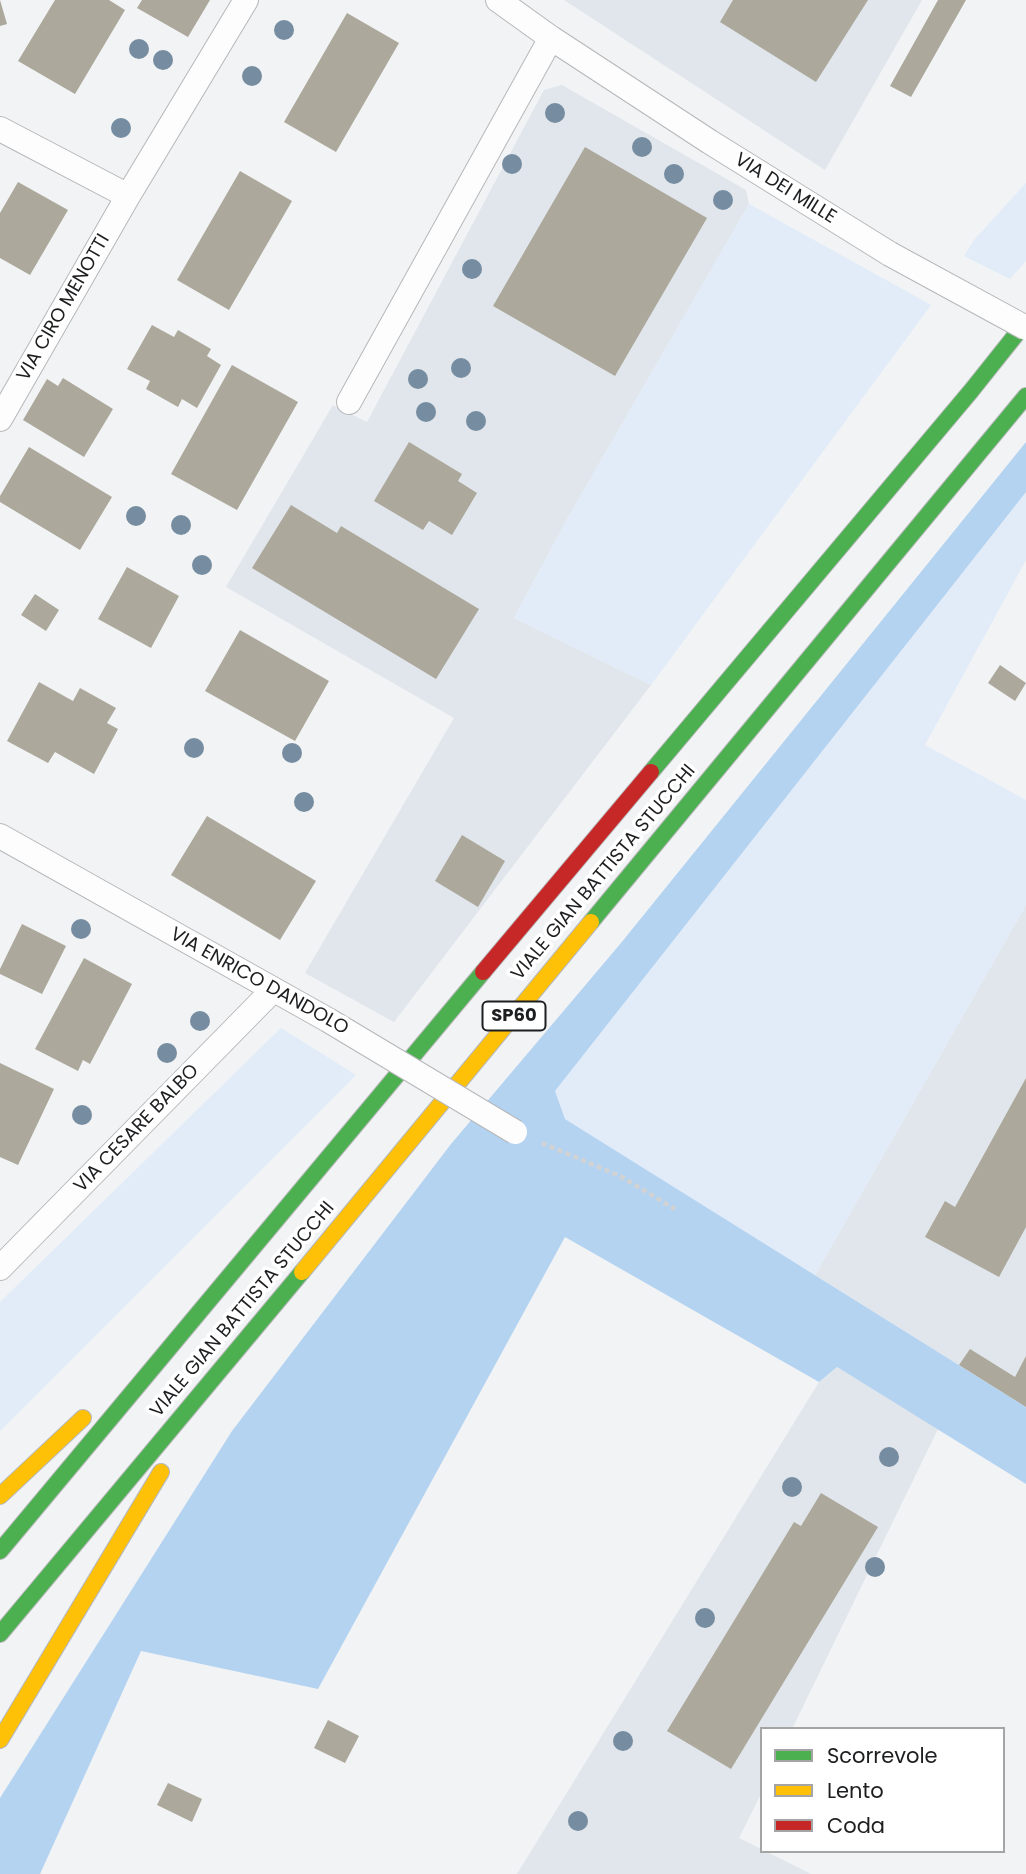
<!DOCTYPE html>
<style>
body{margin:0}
#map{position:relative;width:1026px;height:1874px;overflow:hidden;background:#f1f3f5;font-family:Poppins,sans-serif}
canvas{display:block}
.legend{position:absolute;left:760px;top:1727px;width:245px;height:126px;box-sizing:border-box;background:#fff;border:2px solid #a5a5a6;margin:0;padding:9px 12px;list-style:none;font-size:21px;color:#1d1e20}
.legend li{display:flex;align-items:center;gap:14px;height:35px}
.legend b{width:35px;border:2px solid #a5a5a6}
</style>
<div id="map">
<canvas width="1026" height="1874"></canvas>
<ul class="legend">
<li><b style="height:9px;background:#4caf50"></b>Scorrevole</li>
<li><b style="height:9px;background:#ffc107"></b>Lento</li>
<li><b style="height:9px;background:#c62828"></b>Coda</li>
</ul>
</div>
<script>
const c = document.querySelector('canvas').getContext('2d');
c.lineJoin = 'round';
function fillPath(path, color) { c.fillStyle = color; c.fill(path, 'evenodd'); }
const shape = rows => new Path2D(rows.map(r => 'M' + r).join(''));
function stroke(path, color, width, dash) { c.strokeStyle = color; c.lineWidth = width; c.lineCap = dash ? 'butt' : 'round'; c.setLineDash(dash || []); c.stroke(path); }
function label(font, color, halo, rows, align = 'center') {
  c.font = font + ' Poppins,sans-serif'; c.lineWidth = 7; c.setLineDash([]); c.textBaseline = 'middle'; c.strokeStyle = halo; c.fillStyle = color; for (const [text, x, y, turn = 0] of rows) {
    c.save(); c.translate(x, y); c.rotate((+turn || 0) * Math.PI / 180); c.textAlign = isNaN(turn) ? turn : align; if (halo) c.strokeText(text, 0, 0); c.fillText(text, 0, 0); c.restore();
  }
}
const built = shape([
 [564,0,922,0,825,170],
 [562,85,746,190,749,204,570,514,514,618,651,685,394,1022,305,973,454,718,226,587,333,405,367,422,544,90],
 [1026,905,1026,1407,815,1275],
 [837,1367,938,1429,792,1729,762,1729,762,1792,739,1838,811,1874,517,1874,819,1382]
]);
const green = shape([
 [1026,183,1026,261,1010,279,964,256,974,240],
 [749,204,931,305,651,685,514,618,570,514],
 [1026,492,1026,560,925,745,1026,800,1026,905,815,1275,565,1119,555,1091],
 [281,1028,356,1075,0,1431,0,1302]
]);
const forest = shape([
 [1026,442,1026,492,555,1091,565,1119,1026,1407,1026,1484,837,1367,819,1382,565,1237,318,1689,141,1651,40,1874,0,1874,0,1798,232,1431,451,1144,621,943]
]);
const building = shape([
 [0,0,7,24,0,26],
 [55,0,109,0,125,10,75,94,18,61],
 [142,0,210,0,188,37,137,8],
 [733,0,868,0,816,82,720,22],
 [938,0,966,0,911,97,890,86],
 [347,13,399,43,336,152,284,122],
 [585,147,707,218,615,376,493,306],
 [240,171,292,201,229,310,177,280],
 [18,182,68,210,30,275,0,258,0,213],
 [152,325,174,337,178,330,211,349,207,356,221,365,197,408,182,399,178,407,146,389,150,381,127,369],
 [232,365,298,402,237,510,171,474],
 [63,378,113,409,84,457,23,420,47,379,58,386],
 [409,442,462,474,458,481,477,493,452,535,429,521,423,530,374,501],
 [29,447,112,497,80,550,0,502,0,496],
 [291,505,337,533,341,526,479,609,436,679,252,568],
 [127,567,179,596,151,648,98,619],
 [35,594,59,610,46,631,21,615],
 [240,630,329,681,295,741,205,691],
 [1000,665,1026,683,1015,701,988,683],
 [39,682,73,701,80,688,116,708,107,723,118,729,94,774,55,752,48,763,7,741],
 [207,816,316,881,280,940,171,875],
 [462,835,505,861,478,907,435,881],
 [22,924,66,946,42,994,0,974,0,969],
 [84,958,132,984,90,1064,83,1060,78,1071,35,1049],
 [0,1063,54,1089,18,1165,0,1157],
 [1026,1078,1026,1227,999,1277,925,1237,945,1201,955,1207],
 [970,1349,1015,1377,1026,1356,1026,1407,959,1365],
 [821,1493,878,1527,731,1769,667,1731,794,1522,801,1526],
 [328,1720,359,1736,345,1763,314,1748],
 [168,1783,202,1799,192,1822,157,1805]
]);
const path = shape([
 [542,1143,620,1176,675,1209]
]);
const street = shape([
 [498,0,551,38,710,142,890,254],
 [0,129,128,196],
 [349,402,551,38],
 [0,419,128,196,246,0],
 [0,836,328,1020],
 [0,1268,273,990]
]);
const fast = shape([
 [651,772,971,391,1026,322],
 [591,922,1026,396],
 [0,1551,483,972],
 [0,1634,302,1272]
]);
const slow = shape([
 [302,1272,591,922],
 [0,1496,83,1418],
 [0,1740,161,1472]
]);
const jam = shape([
 [483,972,651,772]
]);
const streetBridge = shape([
 [890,254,1026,328],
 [328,1020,515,1132]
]);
const trees = [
 [284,30],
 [139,49],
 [163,60],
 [252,76],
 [555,113],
 [121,128],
 [642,147],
 [512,164],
 [674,174],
 [723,200],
 [472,269],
 [461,368],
 [418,379],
 [426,412],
 [476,421],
 [136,516],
 [181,525],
 [202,565],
 [194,748],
 [292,753],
 [304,802],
 [81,929],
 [200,1021],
 [167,1053],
 [82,1115],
 [889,1457],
 [792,1487],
 [875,1567],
 [705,1618],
 [623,1741],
 [578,1821]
];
const shields = [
 [514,1016,63]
];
const shieldNames = [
 ["SP60",514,1016]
];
const streetNames = [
 ["VIA DEI MILLE",785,189,32],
 ["VIA CIRO MENOTTI",64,308,-60],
 ["VIALE GIAN BATTISTA STUCCHI",604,873,-50],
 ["VIA ENRICO DANDOLO",259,982,29],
 ["VIA CESARE BALBO",137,1129,-46],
 ["VIALE GIAN BATTISTA STUCCHI",243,1310,-50]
];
fillPath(built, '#e0e6ec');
fillPath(green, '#e2ecf9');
fillPath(forest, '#b4d3f1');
fillPath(building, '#aca89b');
stroke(street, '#b6b7b9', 26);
stroke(fast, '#b6b7b9', 18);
stroke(slow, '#b6b7b9', 18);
stroke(jam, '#b6b7b9', 18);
stroke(path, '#d1d2d3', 4.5, [5, 3.5]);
stroke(street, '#fdfdfe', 24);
stroke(fast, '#4caf50', 16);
stroke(slow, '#ffc107', 16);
stroke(jam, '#c62828', 16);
stroke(streetBridge, '#b6b7b9', 26, []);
stroke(streetBridge, '#fdfdfe', 24);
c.fillStyle = '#768ca0';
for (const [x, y] of trees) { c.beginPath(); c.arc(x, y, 10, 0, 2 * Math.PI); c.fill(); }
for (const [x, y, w] of shields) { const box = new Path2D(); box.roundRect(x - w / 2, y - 14.5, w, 29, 5); c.fillStyle = '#fff'; c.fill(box); stroke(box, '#1d1e20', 2); }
label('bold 18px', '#1d1e20', null, shieldNames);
label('19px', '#1d1e20', '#fff', streetNames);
</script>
